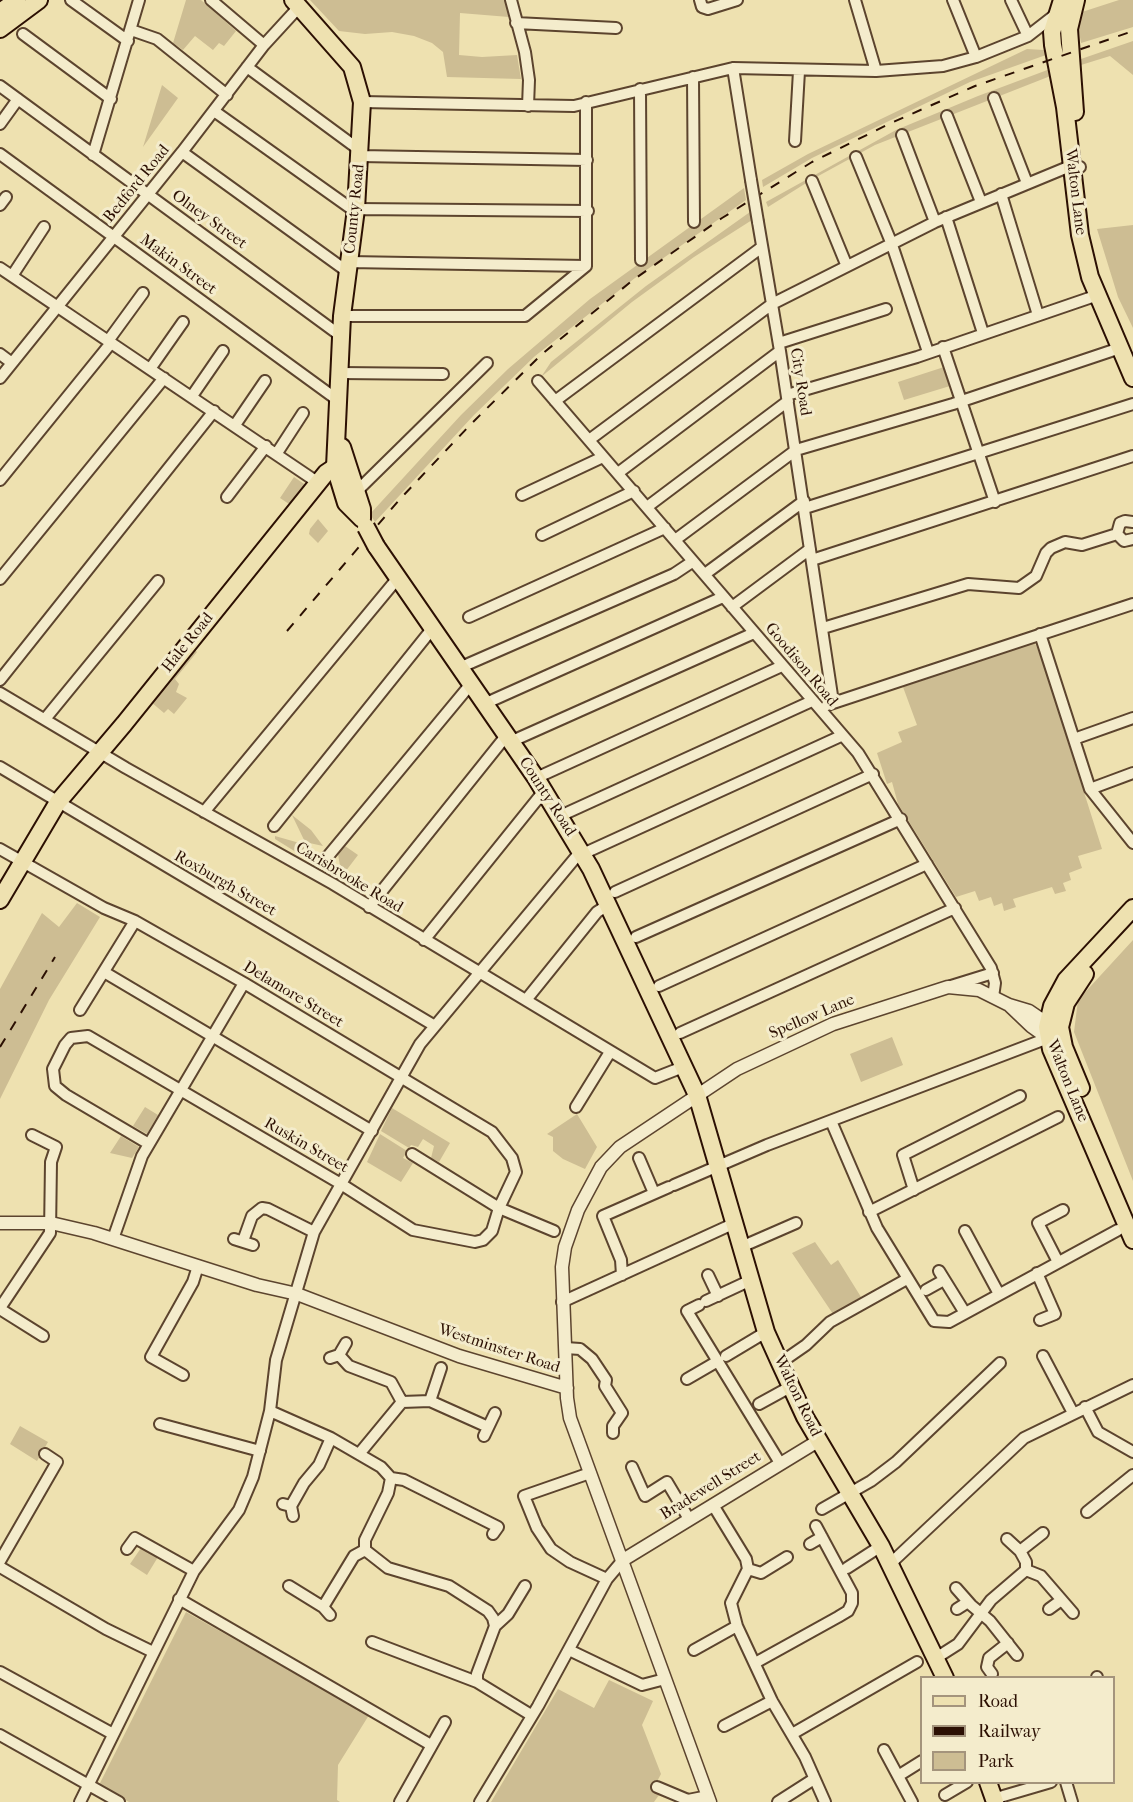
<!DOCTYPE html>
<style>
body{margin:0}
#map{position:relative;width:1133px;height:1802px;overflow:hidden;background:#eee1b0;font-family:"IM FELL French Canon",serif}
canvas{display:block}
.legend{position:absolute;left:920px;top:1676px;width:195px;height:108px;box-sizing:border-box;background:#f4eccc;border:2px solid #a4947c;margin:0;padding:8px 10px;list-style:none;font-size:18px;color:#2c1003}
.legend li{display:flex;align-items:center;gap:12px;height:30px}
.legend b{width:30px;border:2px solid #a4947c}
</style>
<div id="map">
<canvas width="1133" height="1802"></canvas>
<ul class="legend">
<li><b style="height:8px;background:#eee1b0"></b>Road</li>
<li><b style="height:8px;background:#2c1003"></b>Railway</li>
<li><b style="height:16px;background:#cdbd93"></b>Park</li>
</ul>
</div>
<script>
const c = document.querySelector('canvas').getContext('2d');
c.lineJoin = 'round';
function fillPath(path, color) { c.fillStyle = color; c.fill(path, 'evenodd'); }
const shape = rows => new Path2D(rows.map(r => 'M' + r).join(''));
function stroke(path, color, width, dash) { c.strokeStyle = color; c.lineWidth = width; c.lineCap = dash ? 'butt' : 'round'; c.setLineDash(dash || []); c.stroke(path); }
function label(font, color, halo, rows, align = 'center') {
  c.font = font + ' "IM FELL French Canon",serif'; c.lineWidth = 6; c.setLineDash([]); c.textBaseline = 'middle'; c.strokeStyle = halo; c.fillStyle = color; for (const [text, x, y, turn = 0] of rows) {
    c.save(); c.translate(x, y); c.rotate((+turn || 0) * Math.PI / 180); c.textAlign = isNaN(turn) ? turn : align; if (halo) c.strokeText(text, 0, 0); c.fillText(text, 0, 0); c.restore();
  }
}
const green = shape([
 [186,0,201,0,236,31,224,46,219,43,213,50,195,36,183,50,173,43],
 [310,0,506,0,509,17,460,13,459,55,482,57,517,55,521,79,447,77,443,52,432,43,414,36,392,32,365,34,339,31],
 [1119,0,1133,0,1133,27,1081,43,1077,20,1082,12],
 [1133,41,1133,75,1110,56,1081,65,1081,59],
 [1027,49,1044,50,1046,55,970,82,812,158,763,187,762,180,808,154],
 [1050,69,1053,75,875,145,811,180,768,207,766,202,896,130,978,96],
 [162,85,178,98,143,147],
 [744,188,746,200,635,278,535,356,474,415,375,522,370,514,461,415,508,369,590,299],
 [750,212,752,220,694,257,632,302,541,377,551,362,646,286],
 [1133,225,1133,328,1118,297,1097,229],
 [944,367,950,386,904,400,898,382],
 [294,477,307,486,292,506,280,498],
 [318,519,328,531,318,543,309,534,310,529],
 [1033,643,1036,645,1043,663,1102,849,1078,856,1082,868,1069,873,1071,880,1063,883,1066,891,1055,894,1052,887,1013,899,1016,907,1004,911,1002,903,994,906,991,897,979,901,975,891,956,897,898,804,892,782,887,784,877,753,902,742,898,732,917,725,903,687],
 [194,649,197,652,175,679,179,684,176,692,187,698,174,714,168,709,164,713,151,702],
 [292,815,311,830,323,846,305,842],
 [275,836,303,844,312,862,275,839],
 [345,846,358,855,339,880,325,872,328,867,337,871,340,866,338,854],
 [77,903,100,917,49,1000,0,1099,0,989,42,913,59,927],
 [1133,940,1133,1181,1074,1032,1078,1000],
 [892,1037,903,1065,861,1082,850,1054],
 [145,1107,158,1115,147,1134,133,1126],
 [392,1108,450,1143,439,1162,431,1158,434,1146,423,1139,418,1147,411,1145,409,1148,381,1131],
 [577,1114,597,1147,585,1169,563,1159,553,1151,553,1137,547,1134],
 [380,1134,407,1151,403,1158,413,1163,401,1182,367,1162],
 [121,1136,139,1147,132,1158,110,1153],
 [815,1242,831,1265,838,1260,861,1297,833,1314,792,1253],
 [20,1426,48,1442,37,1461,10,1444],
 [141,1548,158,1557,147,1575,130,1564],
 [186,1612,369,1715,338,1765,337,1800,340,1802,129,1802,99,1785],
 [609,1680,653,1701,642,1725,661,1774,652,1791,659,1795,654,1802,491,1802,558,1689,594,1708]
]);
const minor = shape([
 [71,0,128,41],
 [211,0,264,45],
 [511,0,525,52,529,80,528,106],
 [700,0,702,7,708,9,737,0],
 [855,0,876,71],
 [953,0,976,57],
 [1011,0,1028,36],
 [516,23,616,28],
 [131,30,157,39,227,95],
 [23,34,111,99],
 [247,67,361,151],
 [733,68,751,180],
 [693,77,694,222],
 [0,86,341,336],
 [640,89,641,260],
 [994,98,1027,183],
 [362,102,574,106,733,68,876,71,943,66,976,57,1028,36,1055,15],
 [586,102,586,266],
 [214,111,356,212],
 [947,116,981,202],
 [0,124,18,99],
 [902,135,935,222],
 [795,141,799,71],
 [182,152,348,272],
 [0,154,339,401],
 [93,155,139,0],
 [360,156,587,160],
 [856,157,891,242,928,352],
 [812,181,846,264],
 [1001,194,1038,315],
 [0,205,6,197],
 [356,209,588,211],
 [946,217,983,333],
 [758,222,780,351,833,702],
 [349,262,586,266],
 [0,268,320,484],
 [12,276,44,227],
 [342,316,525,316,586,266],
 [108,341,143,293],
 [779,343,886,309],
 [943,347,995,502],
 [0,354,12,363],
 [150,369,183,322],
 [340,373,443,374],
 [0,378,182,152,264,45,298,8],
 [538,381,858,753,991,968,995,983,993,997],
 [787,395,917,357,1098,295],
 [192,396,223,351],
 [555,401,762,247],
 [235,425,265,381],
 [589,440,772,304,935,222,1068,167,1080,167],
 [277,453,303,413],
 [618,473,780,351],
 [0,480,111,343],
 [355,493,487,363],
 [522,495,603,457],
 [227,497,266,446],
 [647,507,788,401],
 [805,508,1133,404],
 [1133,522,1125,521,1120,523,1117,534,1124,541,1133,539],
 [542,535,634,491],
 [675,540,796,450,953,404,1120,348],
 [812,560,1133,456],
 [705,574,804,501],
 [0,579,164,378],
 [732,607,810,549],
 [469,617,665,528],
 [823,628,968,584,1019,588,1036,576,1046,553,1051,548,1065,542,1082,545,1117,534],
 [1040,634,1090,789,1133,843],
 [459,668,674,574,692,562],
 [0,680,214,411],
 [0,693,126,768,333,884,655,1078,683,1067],
 [484,704,723,597],
 [827,705,1133,604],
 [45,719,158,581],
 [1074,739,1133,718],
 [510,742,754,633],
 [0,767,435,1026],
 [536,778,782,666],
 [1090,789,1133,773],
 [204,812,397,579],
 [560,816,812,701],
 [274,826,432,629],
 [0,849,104,908,135,921,244,983,492,1132,512,1158,516,1172,499,1208,492,1231,483,1240,475,1242,413,1230,341,1184,88,1036,71,1038,65,1045,53,1069,55,1086,66,1095,149,1144],
 [324,861,470,685],
 [615,892,873,774],
 [369,907,506,736],
 [636,937,901,819],
 [424,940,544,791],
 [104,972,372,1131],
 [659,986,927,864],
 [951,986,993,973],
 [526,1000,597,912,608,905],
 [80,1010,135,921],
 [680,1033,955,908],
 [576,1107,610,1052],
 [831,1121,877,1228,934,1321,949,1322,1118,1230],
 [412,1154,499,1208,554,1231],
 [639,1158,654,1193],
 [674,1185,767,1145,1048,1038],
 [914,1190,903,1155,1020,1096],
 [869,1212,1058,1117],
 [965,1231,999,1294],
 [113,1239,142,1156,244,983],
 [234,1239,253,1245],
 [243,1241,252,1216,262,1208,268,1209,314,1232],
 [741,1247,796,1223],
 [1058,1262,1038,1223,1063,1210],
 [939,1271,965,1313],
 [1037,1273,1055,1314,1040,1320],
 [622,1275,621,1260,603,1216,669,1187],
 [708,1275,718,1296],
 [926,1290,944,1280],
 [706,1301,751,1280],
 [562,1302,735,1223],
 [699,1305,687,1311,780,1463],
 [0,1308,50,1233,51,1162,56,1147,32,1135],
 [0,1309,43,1336],
 [566,1348,580,1349,592,1359,606,1380,605,1386,622,1413,613,1426,613,1433],
 [339,1355,349,1366,391,1382,402,1402],
 [726,1356,766,1332],
 [1043,1356,1073,1413],
 [330,1358,339,1355,346,1343],
 [780,1363,806,1345,830,1322,907,1279],
 [183,1375,151,1357,193,1282,198,1266],
 [687,1379,718,1361],
 [430,1401,441,1368],
 [759,1404,790,1387],
 [1085,1407,1098,1432,1133,1452],
 [270,1411,331,1438,381,1467,391,1478,404,1480,498,1527,493,1534],
 [160,1424,260,1451],
 [484,1436,495,1413],
 [359,1454,402,1402,430,1401,488,1427],
 [632,1467,645,1496,667,1482,689,1519],
 [590,1473,524,1496,537,1528,551,1549,570,1562,607,1579],
 [391,1478,388,1493,365,1540,365,1550,388,1568,449,1586,488,1611,493,1618,495,1626,477,1674,477,1682,531,1715],
 [283,1504,291,1506,293,1516],
 [713,1505,746,1559,748,1569,731,1603,737,1626,772,1701,805,1757,825,1802],
 [291,1506,304,1483,319,1465,331,1438],
 [822,1509,871,1481,896,1462,1000,1363],
 [1087,1512,1133,1475],
 [1007,1539,1020,1551,1026,1562,1026,1570],
 [810,1544,822,1537],
 [127,1549,135,1538,194,1571],
 [1020,1551,1043,1533],
 [0,1561,57,1462,45,1454],
 [890,1564,1024,1438,1133,1385],
 [0,1567,106,1629,153,1652],
 [847,1568,881,1546],
 [748,1569,761,1573,787,1557],
 [1026,1570,1041,1576,1073,1613],
 [289,1586,323,1607],
 [956,1588,971,1605,990,1621,1017,1655],
 [179,1599,431,1745],
 [957,1609,968,1602],
 [1049,1609,1060,1601],
 [330,1615,323,1607,354,1556,365,1550],
 [495,1626,508,1614,525,1586],
 [372,1642,477,1682],
 [569,1650,642,1685,665,1679],
 [694,1650,737,1626],
 [936,1658,958,1644,991,1600,1026,1570],
 [755,1663,838,1617,848,1611,852,1603,852,1593,816,1526],
 [0,1672,113,1734],
 [992,1674,987,1667,989,1658,1008,1643],
 [1097,1678,1097,1677],
 [724,1726,772,1701],
 [792,1734,917,1662],
 [0,1735,119,1802],
 [884,1750,912,1802],
 [898,1776,922,1761],
 [1066,1782,1072,1802],
 [657,1787,688,1800,708,1796],
 [945,1795,967,1782],
 [993,1799,1051,1782],
 [80,1802,194,1571,239,1510,253,1477,270,1411,276,1360,314,1232,420,1044,576,857,841,736],
 [400,1802,445,1722],
 [480,1802,538,1706,607,1579,623,1560],
 [778,1802,814,1779]
]);
const tertiary = shape([
 [1010,1006,1031,1026,1048,1038,1052,1036],
 [0,1223,51,1223,94,1233,257,1285,297,1294,459,1356,567,1388],
 [623,1560,818,1441],
 [710,1802,570,1418,567,1398,562,1267,565,1247,578,1210,601,1167,620,1147,737,1069,833,1024,948,987,979,990,1009,1005,1029,1011,1054,1028]
]);
const primary = shape([
 [0,900,58,802,124,724,326,473,335,467,347,468]
]);
const trunk = shape([
 [293,0,352,67,362,102,356,209,342,316,335,467,346,503,362,519],
 [1062,0,1052,32,1053,45,1065,107,1080,235,1090,277,1133,378],
 [0,12,17,0],
 [0,29,39,0],
 [1075,112,1069,29,1076,0],
 [342,447,362,509,362,519],
 [376,546,536,778,591,869,697,1095,766,1332,780,1363,805,1417,881,1546,945,1678],
 [1133,908,1066,980,1052,1006,1047,1027,1051,1049,1133,1240],
 [1081,1088,1064,1047,1060,1027,1066,1003,1085,974],
 [988,1782,995,1802]
]);
const rail = shape([
 [287,631,400,499,471,424,542,354,633,280,722,218,812,162,891,123,975,86,1133,31],
 [0,1047,55,957]
]);
const minorBridge = shape([
 [751,180,758,222]
]);
const trunkBridge = shape([
 [366,527,376,546]
]);
const streetNames = [
 ["Bedford Road",137,184,-51],
 ["Walton Lane",1075,192,83],
 ["County Road",355,209,-84],
 ["Olney Street",209,220,36],
 ["Makin Street",178,265,36],
 ["City Road",800,382,81],
 ["Hale Road",188,643,-51],
 ["Goodison Road",801,665,50],
 ["County Road",547,797,57],
 ["Carisbrooke Road",349,878,31],
 ["Roxburgh Street",225,884,30],
 ["Delamore Street",293,995,31],
 ["Spellow Lane",812,1017,-23],
 ["Walton Lane",1067,1081,68],
 ["Ruskin Street",306,1146,30],
 ["Westminster Road",499,1349,18],
 ["Walton Road",797,1396,64],
 ["Bradewell Street",711,1486,-32]
];
fillPath(green, '#cdbd93');
stroke(minor, '#5c442e', 14);
stroke(tertiary, '#5c442e', 15);
stroke(primary, '#2c1003', 20);
stroke(trunk, '#2c1003', 20);
stroke(minor, '#f4eccc', 10);
stroke(tertiary, '#f4eccc', 12);
stroke(primary, '#eee1b0', 16);
stroke(trunk, '#eee1b0', 16);
stroke(rail, '#2c1003', 2, [10, 10]);
stroke(minorBridge, '#5c442e', 14, []);
stroke(trunkBridge, '#2c1003', 20, []);
stroke(minorBridge, '#f4eccc', 10);
stroke(trunkBridge, '#eee1b0', 16);
label('16px', '#2c1003', '#f4eccc', streetNames);
</script>
